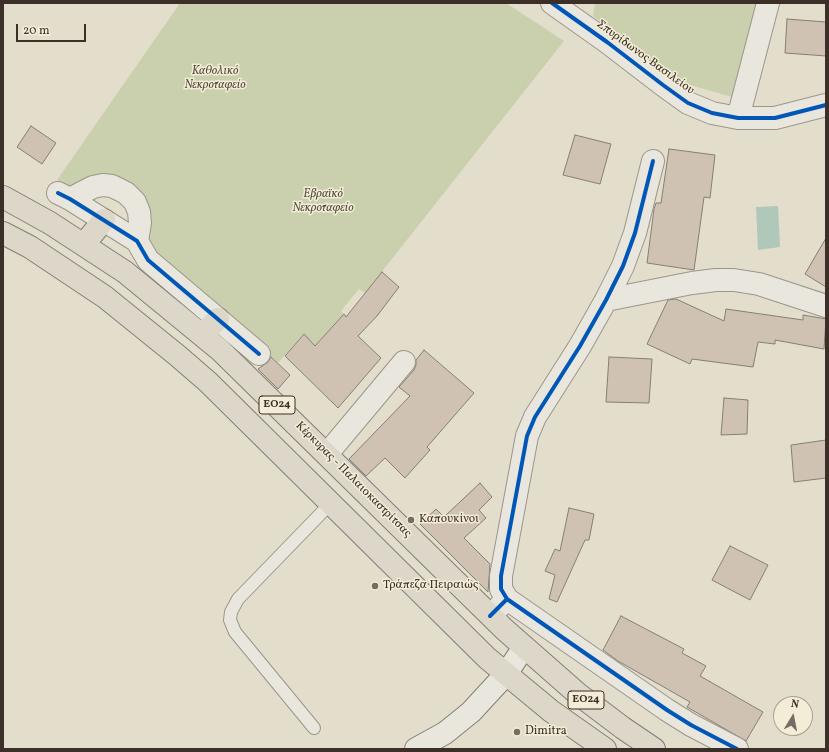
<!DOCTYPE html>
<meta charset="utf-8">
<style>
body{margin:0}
#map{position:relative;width:829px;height:752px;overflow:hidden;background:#e3decc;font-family:Vollkorn,serif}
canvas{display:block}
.frame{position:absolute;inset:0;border:4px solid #3c2f27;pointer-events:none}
.north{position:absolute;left:773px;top:696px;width:40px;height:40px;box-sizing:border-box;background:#f3edd8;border:1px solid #aaa191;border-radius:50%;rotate:10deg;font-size:11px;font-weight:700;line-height:16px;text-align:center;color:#3c2f27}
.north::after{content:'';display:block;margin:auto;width:14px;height:18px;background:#766c61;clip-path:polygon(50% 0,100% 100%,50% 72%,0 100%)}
.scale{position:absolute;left:16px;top:24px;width:70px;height:18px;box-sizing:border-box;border:2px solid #3c2f27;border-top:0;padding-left:5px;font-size:12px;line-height:14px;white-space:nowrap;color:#3c2f27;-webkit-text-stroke:3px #f3edd8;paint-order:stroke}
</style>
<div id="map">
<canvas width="829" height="752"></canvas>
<div class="frame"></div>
<div class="north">N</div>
<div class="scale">20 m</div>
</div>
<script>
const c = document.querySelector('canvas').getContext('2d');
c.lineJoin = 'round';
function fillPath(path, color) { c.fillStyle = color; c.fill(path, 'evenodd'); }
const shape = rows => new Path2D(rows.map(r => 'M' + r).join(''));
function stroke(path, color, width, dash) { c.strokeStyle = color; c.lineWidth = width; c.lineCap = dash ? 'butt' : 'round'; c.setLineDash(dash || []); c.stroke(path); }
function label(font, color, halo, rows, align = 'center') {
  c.font = font + ' Vollkorn,serif'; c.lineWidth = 3; c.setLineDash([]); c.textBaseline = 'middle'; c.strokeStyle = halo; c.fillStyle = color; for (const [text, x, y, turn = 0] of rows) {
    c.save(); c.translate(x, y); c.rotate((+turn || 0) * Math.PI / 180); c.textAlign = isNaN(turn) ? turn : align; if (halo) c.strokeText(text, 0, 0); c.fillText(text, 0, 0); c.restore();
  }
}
const green = shape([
 [180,3,506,3,564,41,365,293,359,289,341,311,344,314,315,346,303,334,278,363,141,238,135,195,75,192,57,180],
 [595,3,762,3,732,97,690,85,635,50,593,16]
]);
const water = shape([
 [778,206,780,247,758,250,756,207]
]);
const building = shape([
 [787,19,826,22,826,56,785,53,787,19],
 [31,126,56,143,42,164,17,147,31,126],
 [575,135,611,144,600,184,563,175,575,135],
 [669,149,715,155,710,198,704,197,694,270,647,263,654,209,656,203,661,203,669,149],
 [826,238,826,287,805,274,826,238],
 [382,272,399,287,377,316,358,336,381,358,338,408,285,356,304,334,315,346,344,314,346,317,382,272],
 [676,299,724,321,726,309,803,320,803,315,826,319,824,349,775,340,775,344,758,342,753,367,692,359,690,364,647,344,668,300,676,299],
 [424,350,474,393,427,447,430,450,405,478,385,458,366,476,349,459,410,396,399,387,414,370,416,365,416,360,424,350],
 [271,357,290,375,278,389,258,369,268,362,271,357],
 [609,357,652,359,649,403,606,402,609,357],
 [724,398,748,400,747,434,721,435,724,398],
 [826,440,826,478,794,482,791,445,826,440],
 [480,483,492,497,479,510,486,518,464,538,490,564,488,592,420,524,436,509,444,517,480,483],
 [569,508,594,514,589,540,585,540,557,602,549,599,555,575,545,571,555,549,560,551,569,508],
 [730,546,768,565,750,600,712,580,730,546],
 [621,616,684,649,682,653,706,666,700,676,763,712,746,741,687,707,690,702,618,661,603,650,621,616]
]);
const lane = shape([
 [314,728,235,632,230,620,231,612,238,599,331,503]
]);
const street = shape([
 [552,3,607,42,663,85,688,103,712,113,738,118,775,118,826,105],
 [738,118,768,3],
 [58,193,70,199,137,241,148,260,259,354],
 [70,199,93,187,103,185,112,186,126,193,135,202,139,212,140,223,137,241],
 [606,300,692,283,716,280,734,280,759,284,826,306],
 [327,454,404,362],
 [507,599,501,589,501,576,527,436,535,417,580,346,606,300,623,266,635,233,653,161],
 [497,609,507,599,667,710,691,725,737,749]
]);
const secondary = shape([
 [416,749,445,733,471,712,506,674,524,647]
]);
const primary = shape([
 [3,197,50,223,125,272,220,350,504,629,578,694,623,728,654,749],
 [3,233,30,247,105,297,178,356,208,382,487,658,551,711,605,749],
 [84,244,104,220],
 [202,335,218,319]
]);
const cycleway = shape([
 [552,3,607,42,663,85,688,103,712,113,738,118,775,118,826,105],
 [58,193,70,199,137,241,148,260,259,354],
 [507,599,501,589,501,576,527,436,535,417,580,346,606,300,623,266,635,233,653,161],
 [490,616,507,599,667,710,691,725,737,749]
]);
const markers = [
 [411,520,4,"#766c61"],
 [375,586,4,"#766c61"],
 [517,732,4,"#766c61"]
];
const shields = [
 [277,405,36],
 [586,700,36]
];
const shieldNames = [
 ["ΕΟ24",277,405],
 ["ΕΟ24",586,700]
];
const streetNames = [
 ["Σπυρίδωνος Βασιλείου",645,58,36],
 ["Κέρκυρας - Παλαιοκαστρίτσας",353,480,45]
];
const parkNames = [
 ["Καθολικό",215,72],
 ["Νεκροταφείο",215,86],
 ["Εβραϊκό",323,195],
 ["Νεκροταφείο",323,209]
];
const poiNames = [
 ["Καπουκίνοι",419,520],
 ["Τράπεζα Πειραιώς",383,586],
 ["Dimitra",525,732]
];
fillPath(green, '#cad0ae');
fillPath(water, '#afc8b9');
fillPath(building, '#d0c2b3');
stroke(building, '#837f75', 1);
stroke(lane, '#9b968b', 14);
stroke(street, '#9b968b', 24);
stroke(secondary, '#837f75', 24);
stroke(primary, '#837f75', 24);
stroke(lane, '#e9e6de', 12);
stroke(street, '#e9e6de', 22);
stroke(secondary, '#e9e6de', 22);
stroke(primary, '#ddd7c9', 22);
stroke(cycleway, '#0057b8', 4);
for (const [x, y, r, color] of markers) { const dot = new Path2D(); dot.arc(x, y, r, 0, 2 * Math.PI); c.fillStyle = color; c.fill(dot); stroke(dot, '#f3edd8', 1.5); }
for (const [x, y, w] of shields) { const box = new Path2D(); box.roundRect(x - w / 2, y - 9, w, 18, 3); c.fillStyle = '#f3edd8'; c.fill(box); stroke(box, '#3c2f27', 1); }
label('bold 11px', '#3c2f27', null, shieldNames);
label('12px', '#3c2f27', '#f3edd8', streetNames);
label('italic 12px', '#544d3d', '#f3edd8', parkNames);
label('12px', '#3c2f27', '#f3edd8', poiNames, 'left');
</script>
